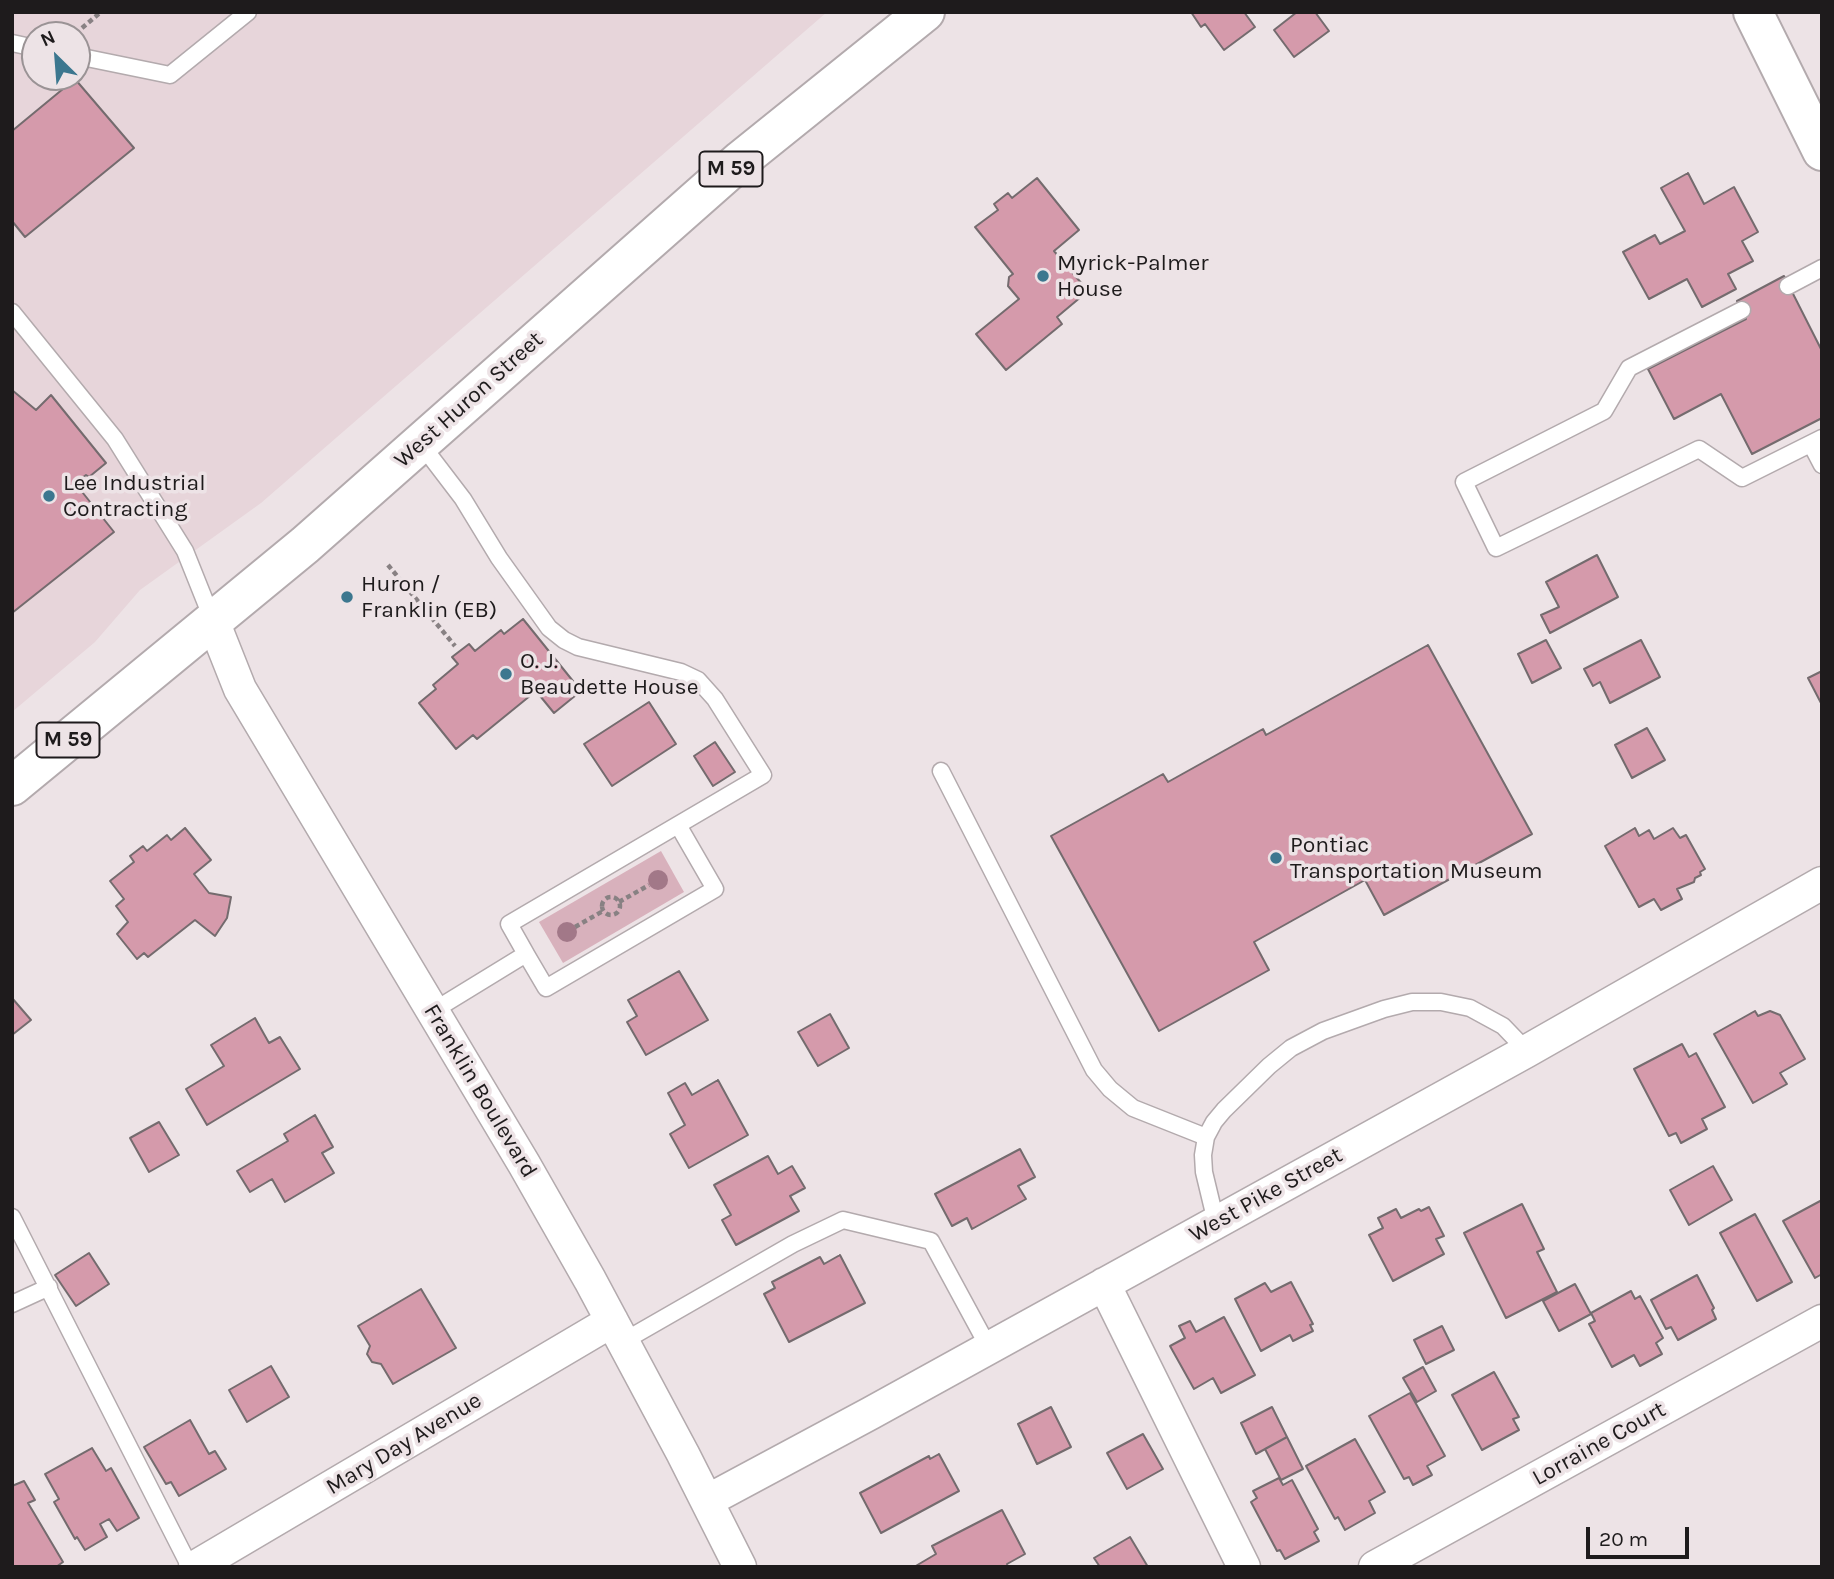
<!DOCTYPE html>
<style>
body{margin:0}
#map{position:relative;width:1834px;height:1579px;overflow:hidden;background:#ede3e6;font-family:Karla,sans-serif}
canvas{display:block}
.frame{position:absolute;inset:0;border:14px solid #1e1b1c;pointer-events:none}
.north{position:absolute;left:21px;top:21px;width:70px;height:70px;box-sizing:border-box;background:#ede3e6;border:2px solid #9a9395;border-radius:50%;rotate:335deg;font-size:19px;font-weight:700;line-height:28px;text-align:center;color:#1e1b1c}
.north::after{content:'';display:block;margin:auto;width:24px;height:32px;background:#3c778f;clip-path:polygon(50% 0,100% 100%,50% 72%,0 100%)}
.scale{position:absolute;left:1586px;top:1527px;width:103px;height:32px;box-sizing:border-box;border:4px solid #1e1b1c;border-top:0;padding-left:9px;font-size:21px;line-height:24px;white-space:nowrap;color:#1e1b1c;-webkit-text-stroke:5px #ede3e6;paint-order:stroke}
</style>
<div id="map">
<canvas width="1834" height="1579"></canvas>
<div class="frame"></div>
<div class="north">N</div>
<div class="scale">20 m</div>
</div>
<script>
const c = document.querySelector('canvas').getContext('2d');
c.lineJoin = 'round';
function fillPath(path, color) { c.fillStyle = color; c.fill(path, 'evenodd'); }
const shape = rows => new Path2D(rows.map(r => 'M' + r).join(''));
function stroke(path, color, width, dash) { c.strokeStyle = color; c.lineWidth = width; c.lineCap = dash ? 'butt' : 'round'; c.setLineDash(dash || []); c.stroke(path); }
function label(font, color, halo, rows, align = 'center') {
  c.font = font + ' Karla,sans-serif'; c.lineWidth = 7; c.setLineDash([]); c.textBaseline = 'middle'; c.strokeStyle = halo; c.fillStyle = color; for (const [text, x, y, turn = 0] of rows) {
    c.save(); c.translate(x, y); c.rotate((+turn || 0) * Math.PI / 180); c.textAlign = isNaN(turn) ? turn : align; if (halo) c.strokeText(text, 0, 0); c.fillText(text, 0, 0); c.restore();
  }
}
const built = shape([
 [12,12,827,12,261,503,140,590,95,642,12,712],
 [35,35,77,35,77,77,35,77]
]);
const green = shape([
 [661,851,684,892,563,963,539,922]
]);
const building = shape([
 [1191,12,1244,12,1255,27,1224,50,1205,24,1201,27,1191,12],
 [1297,12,1315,12,1329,31,1294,57,1274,30,1297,12],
 [75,79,134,148,25,237,12,221,12,131,75,79],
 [1688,173,1704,204,1734,187,1758,232,1742,241,1753,261,1728,274,1736,289,1702,307,1687,279,1649,299,1623,252,1655,235,1660,244,1685,231,1661,188,1688,173],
 [1037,178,1079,230,1054,251,1088,291,1057,317,1062,324,1006,370,976,334,1019,299,1008,286,1009,277,1013,274,975,227,998,210,994,204,1008,193,1012,198,1037,178],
 [1784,276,1822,351,1822,418,1752,454,1721,394,1674,419,1648,369,1746,319,1737,301,1784,276],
 [12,390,36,410,51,395,106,463,89,477,86,475,75,483,114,532,12,613,12,390],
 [1597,555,1618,597,1550,633,1541,615,1559,607,1546,582,1597,555],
 [523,619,581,691,554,713,536,691,477,739,473,735,456,749,419,703,436,689,433,685,458,664,452,657,469,644,475,651,501,630,504,634,523,619],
 [1546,640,1561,668,1532,683,1518,654,1546,640],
 [1641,640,1660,677,1610,703,1600,682,1593,686,1584,669,1641,640],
 [1428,645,1532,834,1384,915,1365,880,1254,942,1269,970,1159,1031,1051,836,1163,774,1168,782,1263,729,1266,735,1428,645],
 [1822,671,1822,705,1808,678,1822,671],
 [649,702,676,744,612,786,584,744,649,702],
 [1647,728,1665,760,1632,778,1615,745,1647,728],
 [715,742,735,772,713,786,694,756,715,742],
 [185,828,211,860,194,874,209,893,231,897,227,918,215,936,195,920,148,957,144,953,137,959,117,934,128,922,116,906,124,899,110,881,134,862,130,856,143,846,147,851,167,835,171,840,185,828],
 [1635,828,1639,836,1649,830,1654,839,1673,828,1680,838,1686,835,1705,869,1700,872,1701,875,1695,878,1694,882,1677,889,1682,899,1661,910,1654,899,1639,907,1605,846,1635,828],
 [679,971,708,1020,646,1055,627,1022,637,1016,628,1000,679,971],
 [12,998,31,1020,12,1035,12,998],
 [1755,1011,1758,1016,1770,1011,1780,1015,1805,1059,1780,1073,1787,1084,1753,1103,1714,1034,1755,1011],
 [830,1014,849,1048,818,1066,798,1032,830,1014],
 [255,1018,269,1043,280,1037,300,1069,207,1125,186,1089,224,1066,211,1045,255,1018],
 [1682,1044,1689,1057,1696,1053,1725,1107,1702,1119,1707,1129,1681,1143,1676,1133,1669,1136,1634,1069,1682,1044],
 [718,1080,748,1135,689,1168,670,1134,685,1125,668,1093,685,1083,692,1095,718,1080],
 [315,1115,333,1147,322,1153,334,1173,285,1202,272,1179,250,1192,237,1171,288,1141,284,1134,315,1115],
 [159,1122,179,1155,149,1172,130,1138,159,1122],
 [1020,1149,1035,1177,1018,1186,1026,1199,972,1229,967,1218,952,1226,935,1194,1020,1149],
 [768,1156,778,1174,792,1166,805,1188,790,1196,799,1211,736,1245,722,1220,731,1215,714,1185,768,1156],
 [1713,1166,1732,1200,1689,1225,1670,1190,1713,1166],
 [1822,1200,1822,1274,1815,1278,1783,1221,1822,1200],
 [1522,1204,1544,1249,1537,1252,1557,1292,1506,1318,1464,1233,1522,1204],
 [1429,1207,1444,1236,1436,1239,1444,1254,1393,1281,1369,1235,1383,1228,1378,1218,1396,1209,1401,1218,1419,1209,1421,1211,1429,1207],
 [1755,1214,1792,1282,1757,1301,1720,1233,1755,1214],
 [89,1253,109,1284,76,1306,55,1275,89,1253],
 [840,1255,865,1303,789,1342,764,1294,775,1288,772,1282,820,1257,824,1264,840,1255],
 [1697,1275,1714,1308,1712,1310,1716,1319,1678,1340,1671,1327,1666,1329,1651,1300,1697,1275],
 [1291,1282,1313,1324,1310,1325,1313,1331,1293,1341,1290,1335,1261,1351,1235,1299,1265,1283,1271,1292,1291,1282],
 [1575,1284,1591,1314,1559,1331,1543,1301,1575,1284],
 [421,1289,456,1348,393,1384,381,1364,372,1362,367,1354,370,1346,358,1326,421,1289],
 [1631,1291,1635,1299,1640,1296,1663,1338,1656,1343,1662,1354,1640,1366,1634,1355,1612,1367,1589,1324,1595,1321,1591,1313,1631,1291],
 [1224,1317,1255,1375,1221,1393,1213,1378,1194,1389,1170,1346,1185,1338,1179,1326,1190,1321,1196,1332,1224,1317],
 [1442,1326,1454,1350,1426,1364,1414,1340,1442,1326],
 [271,1366,289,1397,247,1422,229,1390,271,1366],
 [1423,1367,1436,1391,1417,1402,1403,1378,1423,1367],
 [1494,1372,1519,1417,1513,1419,1519,1430,1482,1450,1452,1395,1494,1372],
 [1410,1393,1445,1456,1427,1466,1432,1475,1413,1485,1409,1477,1404,1479,1369,1416,1410,1393],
 [1051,1407,1071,1447,1037,1464,1018,1424,1051,1407],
 [1272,1407,1287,1437,1256,1454,1241,1423,1272,1407],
 [190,1420,209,1454,215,1451,226,1469,179,1496,171,1482,166,1484,144,1447,190,1420],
 [1143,1434,1163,1469,1127,1489,1107,1453,1143,1434],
 [1287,1437,1303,1469,1281,1480,1265,1449,1287,1437],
 [1355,1439,1385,1492,1369,1501,1375,1513,1345,1530,1338,1517,1335,1519,1306,1466,1355,1439],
 [92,1448,106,1471,111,1468,139,1518,117,1531,109,1519,100,1524,107,1537,85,1550,77,1537,75,1539,54,1502,59,1499,45,1474,92,1448],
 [939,1454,959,1491,881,1533,860,1493,929,1456,930,1459,939,1454],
 [1279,1478,1283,1485,1292,1480,1318,1529,1314,1532,1319,1541,1285,1559,1280,1550,1277,1551,1251,1502,1257,1498,1253,1491,1279,1478],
 [24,1481,35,1500,28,1503,63,1562,56,1567,12,1567,12,1486,24,1481],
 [1002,1510,1025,1554,1007,1564,1008,1567,914,1567,936,1554,932,1546,1002,1510],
 [1130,1537,1148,1567,1100,1567,1094,1558,1130,1537]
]);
const path = shape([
 [82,28,101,12],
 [388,565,455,646],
 '602 906a9 9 0 1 1 18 0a9 9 0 1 1-18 0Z',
 [619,902,649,885],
 [575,927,603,911]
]);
const service = shape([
 [12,43,35,48],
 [77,56,170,75,248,12],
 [1788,286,1822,268],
 [1742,310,1629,368,1604,411,1464,482,1496,548,1699,449,1742,478,1822,438],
 [12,312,115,439,185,551,213,621],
 [421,444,463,499,499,558,549,628,564,640,578,647,681,672,698,680,715,699,763,775,509,924,526,954,433,1011],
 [1811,444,1822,465],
 [941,771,1094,1070,1110,1089,1133,1108,1206,1137],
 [526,954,546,988,715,889,678,825],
 [12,1217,190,1567],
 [1216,1222,1204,1172,1203,1155,1206,1137,1214,1122,1224,1110,1269,1066,1291,1048,1323,1031,1384,1009,1412,1002,1441,1002,1470,1008,1503,1026,1527,1051],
 [12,1304,49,1287],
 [624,1341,793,1244,843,1220,931,1241,989,1348]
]);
const minor = shape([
 [213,621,240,689,524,1164,590,1280,683,1454,740,1567],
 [1104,1284,1244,1567],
 [707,1501,871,1413,1527,1051,1822,883],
 [195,1567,612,1321],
 [1375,1567,1822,1321]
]);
const tertiary = shape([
 [1753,12,1822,151]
]);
const trunk = shape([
 [12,786,305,545,741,160,925,12]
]);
const trees = [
 [658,880],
 [567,932]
];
const markers = [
 [1043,276,7,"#3c778f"],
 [49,496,7,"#3c778f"],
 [347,597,7,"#3c778f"],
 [506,674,7,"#3c778f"],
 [1276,858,7,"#3c778f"]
];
const shields = [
 [731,169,63],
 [68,740,63]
];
const shieldNames = [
 ["M 59",731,169],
 ["M 59",68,740]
];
const poiNames = [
 ["Myrick-Palmer",1057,263],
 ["House",1057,289],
 ["Lee Industrial",63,483],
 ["Contracting",63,509],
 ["Huron /",361,584],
 ["Franklin (EB)",361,610],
 ["O. J.",520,661],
 ["Beaudette House",520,687],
 ["Pontiac",1290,845],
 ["Transportation Museum",1290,871]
];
const streetNames = [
 ["West Huron Street",469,400,-42],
 ["Franklin Boulevard",480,1091,59],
 ["West Pike Street",1266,1195,-29],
 ["Mary Day Avenue",404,1444,-31],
 ["Lorraine Court",1599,1444,-29]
];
fillPath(built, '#e7d5da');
fillPath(green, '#d8b1bc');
fillPath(building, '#d59aab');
stroke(building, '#746b6e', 2);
stroke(service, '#b3aaad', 19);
stroke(minor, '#b3aaad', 35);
stroke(tertiary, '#b3aaad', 42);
stroke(trunk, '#b3aaad', 42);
stroke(path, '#888183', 4.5, [5, 3.5]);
stroke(service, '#fff', 16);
stroke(minor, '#fff', 32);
stroke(tertiary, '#fff', 38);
stroke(trunk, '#fff', 38);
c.fillStyle = '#a27888';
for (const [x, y] of trees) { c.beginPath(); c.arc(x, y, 10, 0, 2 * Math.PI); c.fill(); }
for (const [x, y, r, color] of markers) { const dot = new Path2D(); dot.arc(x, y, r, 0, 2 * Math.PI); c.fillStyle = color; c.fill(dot); stroke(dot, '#ede3e6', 2.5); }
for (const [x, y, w] of shields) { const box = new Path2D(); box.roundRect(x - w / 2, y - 17.5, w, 35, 5); c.fillStyle = '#ede3e6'; c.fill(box); stroke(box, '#1e1b1c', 2); }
label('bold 21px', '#1e1b1c', null, shieldNames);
label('23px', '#1e1b1c', '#ede3e6', poiNames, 'left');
label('23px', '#1e1b1c', '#ede3e6', streetNames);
</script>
